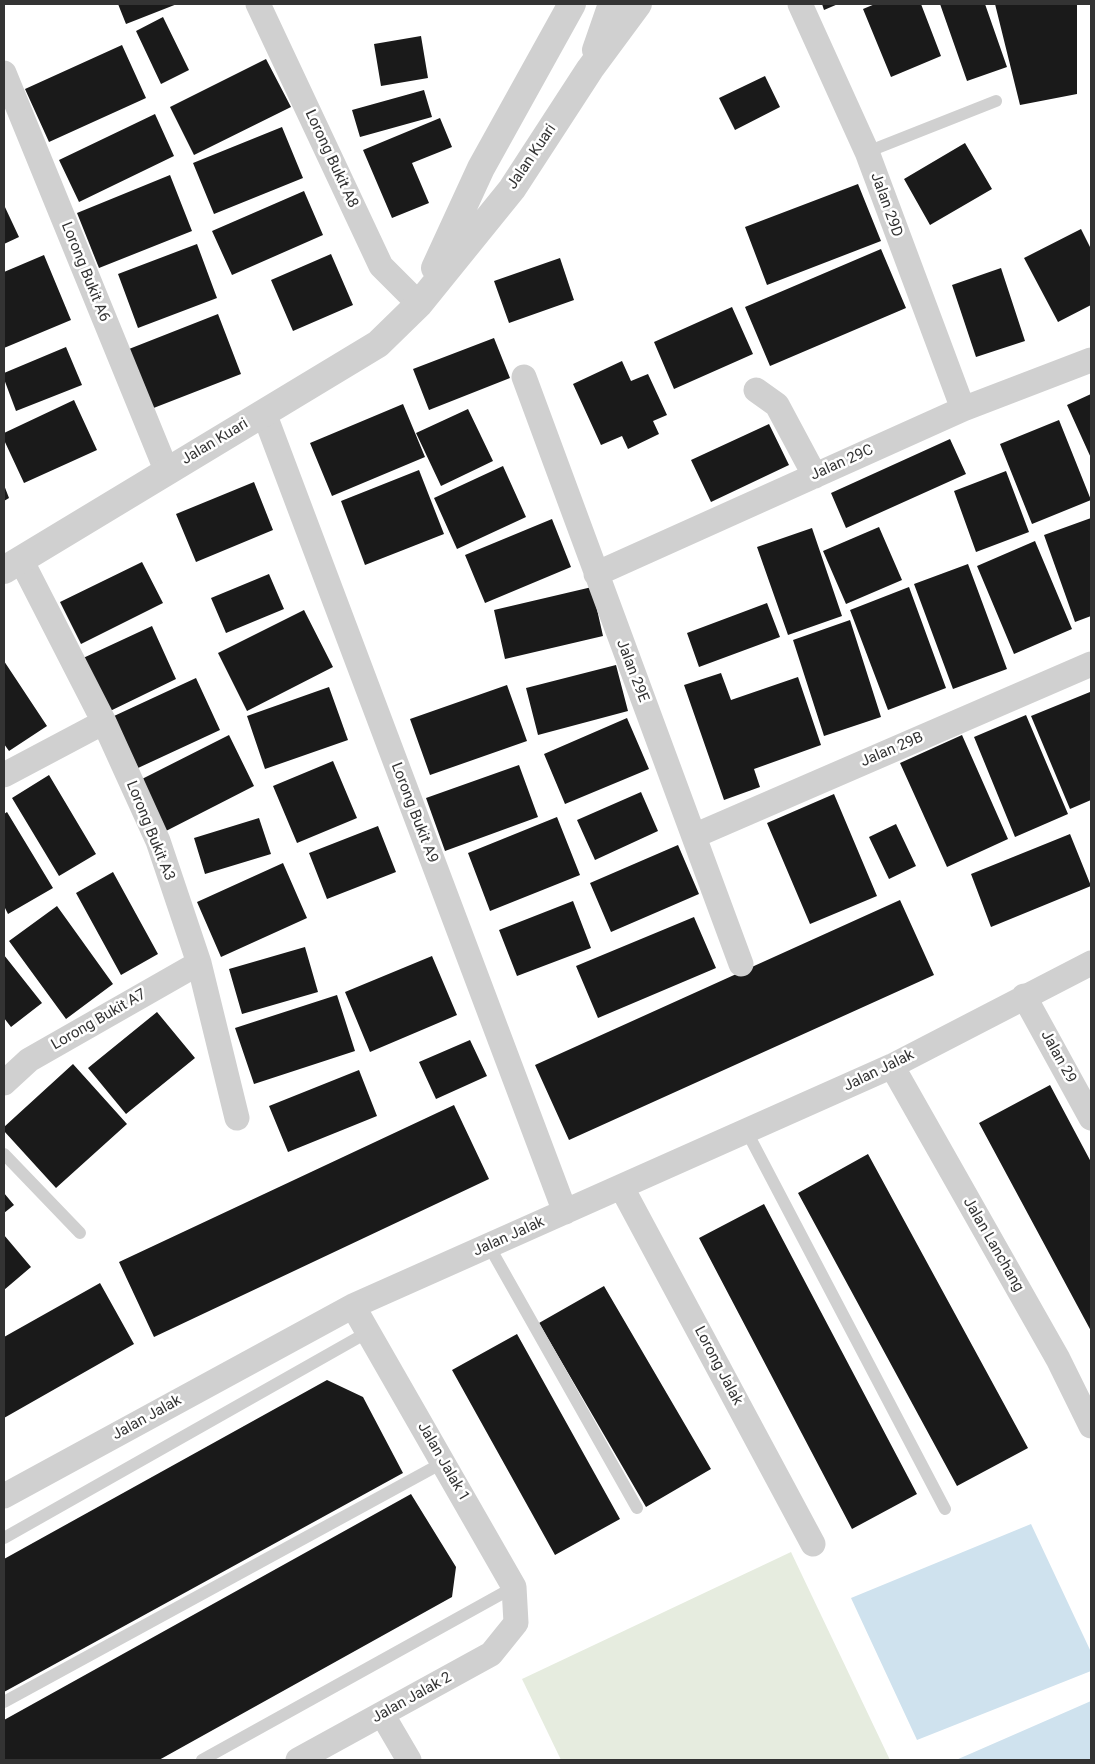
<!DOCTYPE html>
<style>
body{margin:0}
#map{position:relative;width:1095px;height:1764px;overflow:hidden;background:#fff;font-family:Roboto,sans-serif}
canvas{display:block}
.frame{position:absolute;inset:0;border:5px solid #333;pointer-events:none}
</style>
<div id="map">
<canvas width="1095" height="1764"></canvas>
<div class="frame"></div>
</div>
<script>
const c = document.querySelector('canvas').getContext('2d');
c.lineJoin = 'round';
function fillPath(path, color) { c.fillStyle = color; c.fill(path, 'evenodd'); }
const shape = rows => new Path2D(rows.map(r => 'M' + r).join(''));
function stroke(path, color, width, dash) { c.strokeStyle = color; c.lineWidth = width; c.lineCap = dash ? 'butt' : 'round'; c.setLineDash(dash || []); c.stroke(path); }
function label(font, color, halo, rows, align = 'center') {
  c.font = font + ' Roboto,sans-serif'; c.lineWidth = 5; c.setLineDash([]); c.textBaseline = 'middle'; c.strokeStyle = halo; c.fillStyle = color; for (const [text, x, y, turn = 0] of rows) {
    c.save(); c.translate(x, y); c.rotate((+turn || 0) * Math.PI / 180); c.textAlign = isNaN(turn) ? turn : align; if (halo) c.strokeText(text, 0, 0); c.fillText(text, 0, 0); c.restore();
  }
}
const green = shape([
 [791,1552,890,1760,561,1760,522,1679]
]);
const water = shape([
 [1031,1524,1091,1652,1091,1671,917,1740,851,1598],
 [1091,1701,1091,1760,956,1760]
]);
const building = shape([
 [118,4,177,4,126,24],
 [822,4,838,4,824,10],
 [875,4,921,4,941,56,891,77,863,9],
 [940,4,985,4,1007,67,967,81],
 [995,4,1077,4,1077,94,1020,105],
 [163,17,189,70,161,84,136,31],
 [421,36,428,78,381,86,374,44],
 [122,45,146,98,49,142,25,89],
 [266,59,291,107,194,155,170,107],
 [765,76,780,107,735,130,719,98],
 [424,90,432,117,360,137,352,110],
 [155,114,174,156,79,202,59,160],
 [440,118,452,147,412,163,429,203,392,218,363,150],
 [282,127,303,178,214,214,193,163],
 [965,143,992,189,930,225,904,179],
 [170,175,192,231,99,268,77,213],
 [858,184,881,241,767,285,745,227],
 [304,191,323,235,232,275,212,231],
 [4,205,19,237,4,244],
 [1081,229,1091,249,1091,305,1058,322,1024,258],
 [197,244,217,298,138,328,118,274],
 [881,249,906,308,770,366,745,307],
 [331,254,353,305,293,331,271,280],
 [44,255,71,320,4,348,4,272],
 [560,258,574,300,509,323,494,281],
 [1001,268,1025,341,976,357,952,285],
 [732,307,753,354,674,389,654,342],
 [218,314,241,374,151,409,129,349],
 [494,338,510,378,429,410,413,369],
 [66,347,82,385,16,411,4,379,4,373],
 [622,361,631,381,648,374,667,415,653,421,659,434,628,449,622,436,601,445,573,384],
 [1091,394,1091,458,1067,405],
 [74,400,97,450,24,483,4,440,4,433],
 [403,404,425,457,332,496,310,443],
 [468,409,493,461,441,486,416,433],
 [1059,420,1091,500,1032,524,1000,444],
 [769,424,789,465,711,502,691,460],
 [950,439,966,474,846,528,831,493],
 [503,466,526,517,457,549,434,498],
 [419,470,444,534,365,565,341,501],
 [1006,471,1029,532,976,552,954,491],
 [254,482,273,530,196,562,176,514],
 [4,485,9,498,4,501],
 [1091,518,1091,616,1075,622,1044,535],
 [552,519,571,567,485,603,465,555],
 [879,527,902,580,846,604,823,551],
 [812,528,842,616,788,635,757,547],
 [1035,541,1072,629,1014,654,977,566],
 [142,562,163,603,81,644,60,602],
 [968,564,1007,669,953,689,914,584],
 [269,574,284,609,226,633,211,598],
 [592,587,603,636,505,659,494,610],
 [909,587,946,688,888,710,850,610],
 [767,603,780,637,699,667,687,633],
 [304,610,333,667,247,711,218,653],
 [850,620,881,717,824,736,793,640],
 [152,626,176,679,106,713,81,659],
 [4,661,47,726,9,751,4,744],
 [616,665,628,711,538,735,526,688],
 [721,673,731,700,798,677,821,745,754,769,760,787,724,800,684,685],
 [196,678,220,730,138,768,114,716],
 [507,685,527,741,430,775,410,719],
 [329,687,348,740,265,769,247,716],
 [1090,692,1091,800,1070,809,1031,716],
 [1026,715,1068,814,1015,837,974,737],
 [627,718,649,769,565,804,544,754],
 [229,735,254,786,166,831,140,780],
 [962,735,1008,839,947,867,900,763],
 [333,761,357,818,297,843,273,786],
 [519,765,538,817,445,851,426,798],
 [49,775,96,854,59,876,12,798],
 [641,792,658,831,595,860,577,820],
 [834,794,877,896,810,924,767,823],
 [7,812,53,888,8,914,4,906,4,814],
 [557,817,580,875,490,911,468,853],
 [259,818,271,854,205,874,194,838],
 [896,824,916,866,889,879,869,837],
 [378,826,396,872,327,899,309,853],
 [1070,834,1091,886,991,927,971,874],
 [678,845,699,894,611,932,590,883],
 [283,863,307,918,221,957,197,902],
 [113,872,158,954,121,975,76,893],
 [900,900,934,975,569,1140,535,1065],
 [573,901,591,948,517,976,499,930],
 [57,906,113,984,66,1019,9,941],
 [694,917,716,968,598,1018,576,966],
 [305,947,318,992,242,1014,229,969],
 [4,955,42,1003,11,1027,4,1018],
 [432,956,457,1015,370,1052,345,992],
 [337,995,355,1051,254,1084,235,1028],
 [157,1012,195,1058,126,1114,88,1068],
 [470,1040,487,1076,436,1099,419,1062],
 [73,1064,127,1124,56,1188,4,1131,4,1127],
 [359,1070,377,1116,288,1152,269,1106],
 [1050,1085,1091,1162,1091,1331,979,1123],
 [454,1105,489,1179,154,1337,119,1262],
 [868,1154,1028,1448,957,1486,798,1193],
 [4,1193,14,1205,4,1213],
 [764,1204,917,1494,852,1529,699,1238],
 [4,1235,31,1267,4,1290],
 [100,1283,134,1344,4,1418,4,1337],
 [604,1286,711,1469,646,1507,539,1323],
 [517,1334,620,1519,555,1555,452,1370],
 [327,1380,363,1397,403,1473,4,1692,4,1559],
 [411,1494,456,1567,452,1597,159,1760,4,1760,4,1720]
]);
const service = shape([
 [867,152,996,101],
 [747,1132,945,1509],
 [4,1154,80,1233],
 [489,1246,637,1508],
 [4,1538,368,1332],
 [4,1702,444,1462],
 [202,1760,514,1587]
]);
const minor = shape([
 [258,4,381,266,419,304],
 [800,4,867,152,963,409],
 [4,73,167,472],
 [524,377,741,964],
 [756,390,777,405,815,476],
 [264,413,565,1212],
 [21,560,104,722,158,841,199,963,237,1118],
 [596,574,963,409,1091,360],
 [4,775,104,722],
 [694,836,1091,664],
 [1024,996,1091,1118],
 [892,1066,1058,1359,1091,1426],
 [4,1083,29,1060,199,963],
 [622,1188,813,1544],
 [4,1496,353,1306,892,1066,1091,963],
 [382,1714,409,1760],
 [298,1760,491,1654,516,1623,514,1587,353,1306]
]);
const tertiary = shape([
 [596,50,612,4],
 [435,268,481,168,572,4],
 [4,570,378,344,419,304,512,189,590,69,638,4]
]);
const streetNames = [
 ["Jalan Kuari",532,157,-56],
 ["Lorong Bukit A8",331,159,65],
 ["Jalan 29D",886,205,70],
 ["Lorong Bukit A6",85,272,68],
 ["Jalan Kuari",215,442,-31],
 ["Jalan 29C",842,463,-24],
 ["Jalan 29E",632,671,69],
 ["Jalan 29B",892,750,-23],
 ["Lorong Bukit A9",414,813,69],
 ["Lorong Bukit A3",150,831,68],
 ["Lorong Bukit A7",99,1020,-30],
 ["Jalan 29",1058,1057,61],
 ["Jalan Jalak",879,1071,-26],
 ["Jalan Jalak",509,1237,-24],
 ["Jalan Lanchang",993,1245,60],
 ["Lorong Jalak",718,1366,62],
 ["Jalan Jalak",147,1418,-29],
 ["Jalan Jalak 1",443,1462,60],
 ["Jalan Jalak 2",412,1698,-29]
];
fillPath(green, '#e6ecdf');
fillPath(water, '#cfe2ee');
fillPath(building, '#1a1a1a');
stroke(service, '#d0d0d0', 12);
stroke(minor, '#d0d0d0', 25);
stroke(tertiary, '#d0d0d0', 28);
label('15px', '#333', '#fff', streetNames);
</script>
